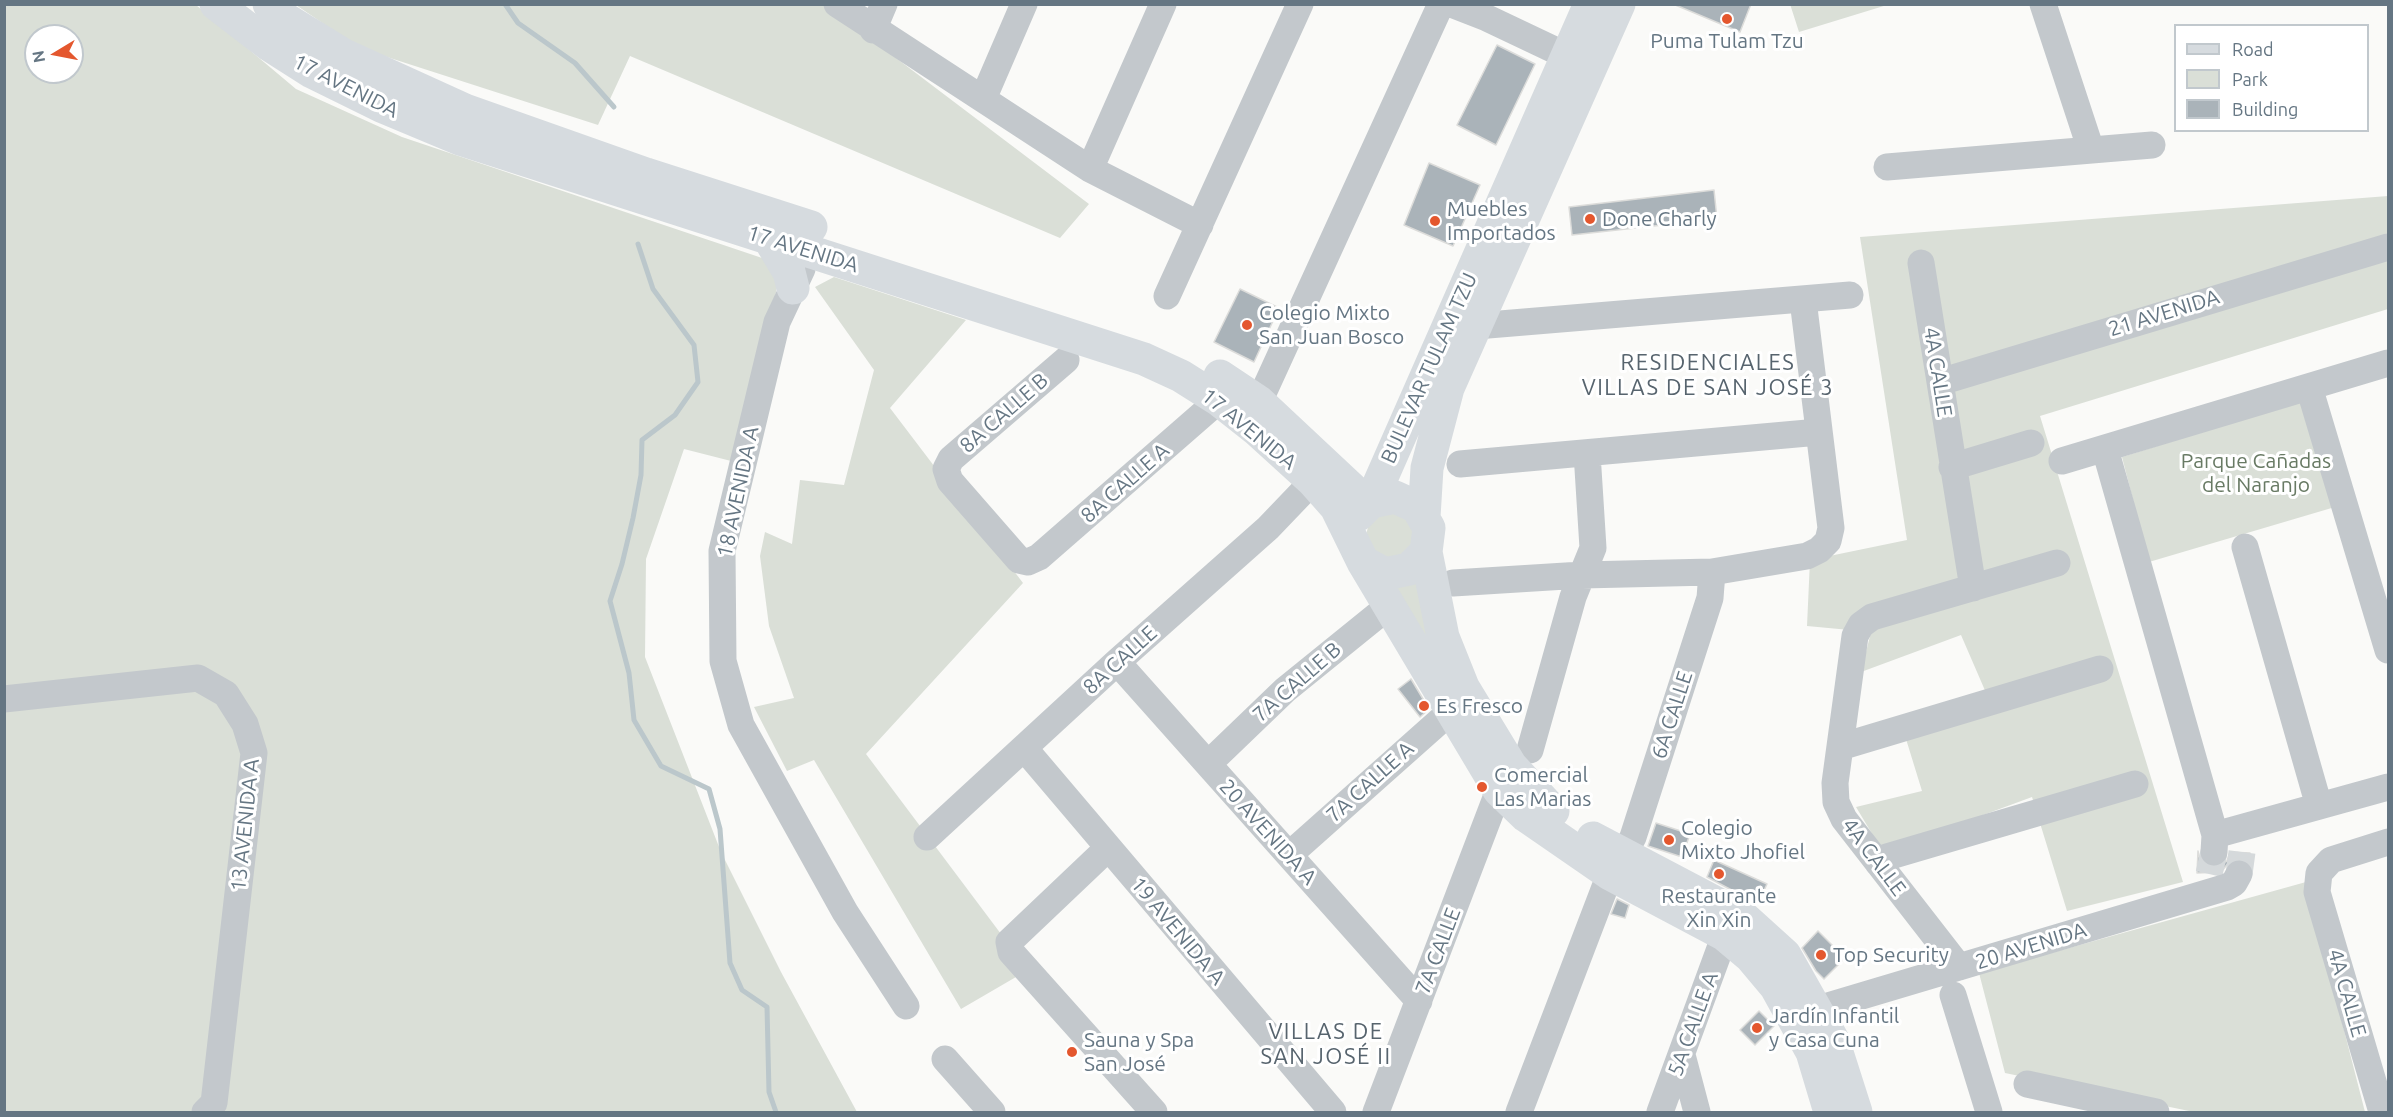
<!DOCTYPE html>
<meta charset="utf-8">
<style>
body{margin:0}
#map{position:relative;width:2393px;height:1117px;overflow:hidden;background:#fafaf8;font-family:Ubuntu,sans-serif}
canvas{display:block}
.frame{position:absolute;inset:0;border:6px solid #657683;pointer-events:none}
.legend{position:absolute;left:2174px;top:24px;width:195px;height:108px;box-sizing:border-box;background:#fff;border:2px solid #c1c8cd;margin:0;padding:8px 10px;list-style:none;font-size:18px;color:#657683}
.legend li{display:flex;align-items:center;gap:12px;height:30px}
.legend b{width:30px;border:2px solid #c1c8cd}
.north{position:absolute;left:24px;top:24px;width:60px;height:60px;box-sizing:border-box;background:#fff;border:2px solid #c1c8cd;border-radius:50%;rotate:260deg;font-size:16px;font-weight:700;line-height:24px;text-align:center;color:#657683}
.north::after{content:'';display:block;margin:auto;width:21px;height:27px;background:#e4572e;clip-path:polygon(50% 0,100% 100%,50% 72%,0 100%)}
</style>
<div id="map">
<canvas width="2393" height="1117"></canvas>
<div class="frame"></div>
<ul class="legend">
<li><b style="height:8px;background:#d6dbdf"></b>Road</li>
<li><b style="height:16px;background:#dadfd7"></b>Park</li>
<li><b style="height:16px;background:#aab3b9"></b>Building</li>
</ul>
<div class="north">N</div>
</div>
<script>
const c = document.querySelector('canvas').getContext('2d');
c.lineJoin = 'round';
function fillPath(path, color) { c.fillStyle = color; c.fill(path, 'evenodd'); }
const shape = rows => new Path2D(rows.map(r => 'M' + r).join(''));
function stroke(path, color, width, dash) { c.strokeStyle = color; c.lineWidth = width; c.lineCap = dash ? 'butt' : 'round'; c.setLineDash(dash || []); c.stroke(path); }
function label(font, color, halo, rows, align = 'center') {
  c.font = font + ' Ubuntu,sans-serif'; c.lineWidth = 6; c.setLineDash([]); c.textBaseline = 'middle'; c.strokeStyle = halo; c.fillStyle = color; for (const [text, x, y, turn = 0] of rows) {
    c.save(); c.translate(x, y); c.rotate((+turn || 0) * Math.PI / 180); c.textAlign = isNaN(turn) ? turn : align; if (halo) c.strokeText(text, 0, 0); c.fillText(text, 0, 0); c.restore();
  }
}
const green = shape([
 [1790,4,1887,4,1887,5,1799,32],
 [4,5,196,5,296,89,402,137,774,262,778,281,775,298,735,462,684,449,646,559,645,657,721,852,781,972,857,1112,5,1112],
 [36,36,72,36,72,72,36,72],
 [296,5,826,5,1089,204,1060,238,630,56,598,125,359,48],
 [2388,196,2388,309,2040,416,2183,882,2067,911,2032,797,1883,852,1856,807,1922,791,1902,726,1990,702,1961,635,1861,672,1871,632,1807,626,1810,560,1907,540,1860,237],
 [834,277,966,320,890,408,1023,583,866,754,1028,970,961,1009,814,760,787,771,754,707,794,698,769,626,760,556,765,532,792,544,800,480,844,485,874,370,815,287],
 [2305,400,2335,507,2149,562,2122,457],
 [1389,509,1413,520,1412,553,1380,559,1366,539,1367,531,1369,523],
 [1421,567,1454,696,1387,577],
 [2306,882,2365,1112,2194,1112,2005,1073,1979,973]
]);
const stream = shape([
 [505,4,518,23,575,63,614,107],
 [638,244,653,289,694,345,698,382,675,415,642,440,641,475,633,518,622,564,610,601,629,673,634,720,661,766,709,789,720,829,730,963,742,990,767,1007,769,1092,776,1112]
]);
const building = shape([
 [1673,4,1751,4,1740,32,1673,4],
 [1497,45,1535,64,1496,145,1457,125,1497,45],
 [1429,163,1480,185,1453,246,1404,225,1429,163],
 [1714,190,1717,219,1572,235,1569,207,1714,190],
 [1240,289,1279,308,1254,362,1214,342,1240,289],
 [1411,679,1429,709,1420,717,1398,689,1411,679],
 [1656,823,1690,834,1682,857,1648,846,1656,823],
 [2198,851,2200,860,2212,868,2227,861,2230,852,2250,853,2250,863,2238,858,2230,861,2221,872,2197,873,2198,851],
 [1714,860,1767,884,1758,904,1707,877,1714,860],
 [1617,899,1629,905,1625,918,1611,914,1617,899],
 [1818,931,1845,958,1824,979,1816,971,1802,948,1818,931],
 [1759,1011,1774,1026,1755,1045,1740,1030,1759,1011]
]);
const minorTunnel = shape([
 [2209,874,2214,852],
 [2239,874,2242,852]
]);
const minor = shape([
 [837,4,1090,169,1200,225],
 [1451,4,1487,18,1584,64],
 [2043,4,2091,150],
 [873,30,884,4],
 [983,99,1024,4],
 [1887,167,2152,145],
 [1090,169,1163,4],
 [1921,263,1973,588],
 [802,269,777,322,722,551,723,661,741,725,845,912,906,1006],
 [1167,296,1300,4],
 [1476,326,1850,295],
 [1066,360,951,459,946,469,950,481,1019,560,1028,562,1039,557,1219,400],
 [1940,382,2388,247],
 [2309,387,2388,650],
 [1259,402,1441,4],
 [2105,449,2215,835,2214,852],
 [2062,461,2388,363],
 [1460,464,1819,432],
 [1952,467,2031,443],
 [2245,547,2319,806],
 [1453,583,1582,575,1712,572,1807,556,1819,550,1828,541,1831,528,1803,300],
 [1117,662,1419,1001],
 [4,699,198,678,226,694,245,724,254,753,214,1103,205,1112],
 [1840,747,2100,669],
 [1024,748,1333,1112],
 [1530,750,1573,597,1593,548,1587,453],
 [1208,764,1285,690,1390,605],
 [2215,835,2388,787],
 [927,837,1117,662,1268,528,1313,481],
 [1108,848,1009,942,1011,952,1154,1112],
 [1289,855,1452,710],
 [1623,856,1633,837,1710,598,1712,572],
 [1878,863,1887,857,2135,784],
 [1959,967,1844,819,1836,802,1835,783,1855,636,1861,625,1872,617,2057,563],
 [1953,995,1989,1112],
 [1818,1009,2227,887,2234,883,2239,874],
 [1682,1055,1697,1112],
 [945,1059,992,1112],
 [2027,1084,2156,1112],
 [1376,1112,1499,790],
 [1519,1112,1610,874],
 [1660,1112,1725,935],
 [2382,1112,2317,892,2319,873,2331,860,2388,842]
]);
const major = shape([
 [216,4,268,44,312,72,381,106,460,139,1144,359,1181,376,1219,400,1257,430,1313,481,1336,507,1363,562,1499,790,1526,816,1610,874,1725,935,1750,956,1776,987,1812,1052,1830,1112],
 [269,4,287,20,344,55,465,110,646,174,811,227],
 [768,237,789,272,793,288],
 [1220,376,1259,402,1368,504],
 [1371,502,1590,4],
 [1358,515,1371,502,1395,497,1417,507,1429,528,1426,552,1409,569,1385,574,1363,562],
 [1424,517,1427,468,1448,388,1619,4],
 [1426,552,1443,637,1463,687,1511,766,1553,811],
 [1593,838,1743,917,1785,955,1833,1040,1856,1112]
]);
const markers = [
 [1727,19,6,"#e4572e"],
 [1590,219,6,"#e4572e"],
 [1435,221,6,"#e4572e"],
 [1247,325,6,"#e4572e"],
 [1424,706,6,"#e4572e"],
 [1482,787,6,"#e4572e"],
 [1669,840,6,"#e4572e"],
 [1719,874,6,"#e4572e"],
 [1821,955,6,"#e4572e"],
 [1757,1028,6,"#e4572e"],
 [1072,1052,6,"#e4572e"]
];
const poiNames = [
 ["Puma Tulam Tzu",1727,41,"center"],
 ["Muebles",1447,209],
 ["Importados",1447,233],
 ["Done Charly",1602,219],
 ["Colegio Mixto",1259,313],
 ["San Juan Bosco",1259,337],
 ["Es Fresco",1436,706],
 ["Comercial",1494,775],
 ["Las Marias",1494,799],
 ["Colegio",1681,828],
 ["Mixto Jhofiel",1681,852],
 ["Restaurante",1719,896,"center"],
 ["Xin Xin",1719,920,"center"],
 ["Top Security",1833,955],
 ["Jardín Infantil",1769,1016],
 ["y Casa Cuna",1769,1040],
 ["Sauna y Spa",1084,1040],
 ["San José",1084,1064]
];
const streetNames = [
 ["17 AVENIDA",346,86,27],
 ["17 AVENIDA",803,249,17],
 ["21 AVENIDA",2164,313,-17],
 ["BULEVAR TULAM TZU",1429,368,-66],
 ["4A CALLE",1938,372,81],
 ["8A CALLE B",1004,413,-41],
 ["17 AVENIDA",1249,429,39],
 ["8A CALLE A",1125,483,-41],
 ["18 AVENIDA A",738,492,-78],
 ["8A CALLE",1120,660,-42],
 ["7A CALLE B",1297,682,-41],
 ["6A CALLE",1672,715,-72],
 ["7A CALLE A",1370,782,-42],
 ["13 AVENIDA A",245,825,-84],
 ["20 AVENIDA A",1268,832,48],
 ["4A CALLE",1874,857,53],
 ["19 AVENIDA A",1178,931,50],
 ["20 AVENIDA",2031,946,-17],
 ["7A CALLE",1438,951,-69],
 ["4A CALLE",2347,993,74],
 ["5A CALLE A",1693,1024,-70]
];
const parkNames = [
 ["Parque Cañadas",2256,461],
 ["del Naranjo",2256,485]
];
const neighbourhoodNames = [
 ["RESIDENCIALES",1708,363],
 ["VILLAS DE SAN JOSÉ 3",1708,388],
 ["VILLAS DE",1326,1032],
 ["SAN JOSÉ II",1326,1057]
];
fillPath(green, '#dadfd7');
stroke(stream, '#bbc7cb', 5);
fillPath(building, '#aab3b9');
stroke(building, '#dcdcda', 1.5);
stroke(minorTunnel, '#d5d9db', 27, [27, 14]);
stroke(minor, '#c3c8cc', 27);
stroke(major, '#d6dbdf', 33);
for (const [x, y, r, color] of markers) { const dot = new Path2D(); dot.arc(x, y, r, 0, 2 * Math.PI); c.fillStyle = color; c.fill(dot); stroke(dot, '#fff', 2); }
label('21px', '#657683', '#fff', poiNames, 'left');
label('21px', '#657683', '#fff', streetNames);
label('21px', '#687a64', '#fff', parkNames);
c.letterSpacing = '1.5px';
label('22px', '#57646e', '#fff', neighbourhoodNames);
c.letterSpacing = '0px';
</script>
